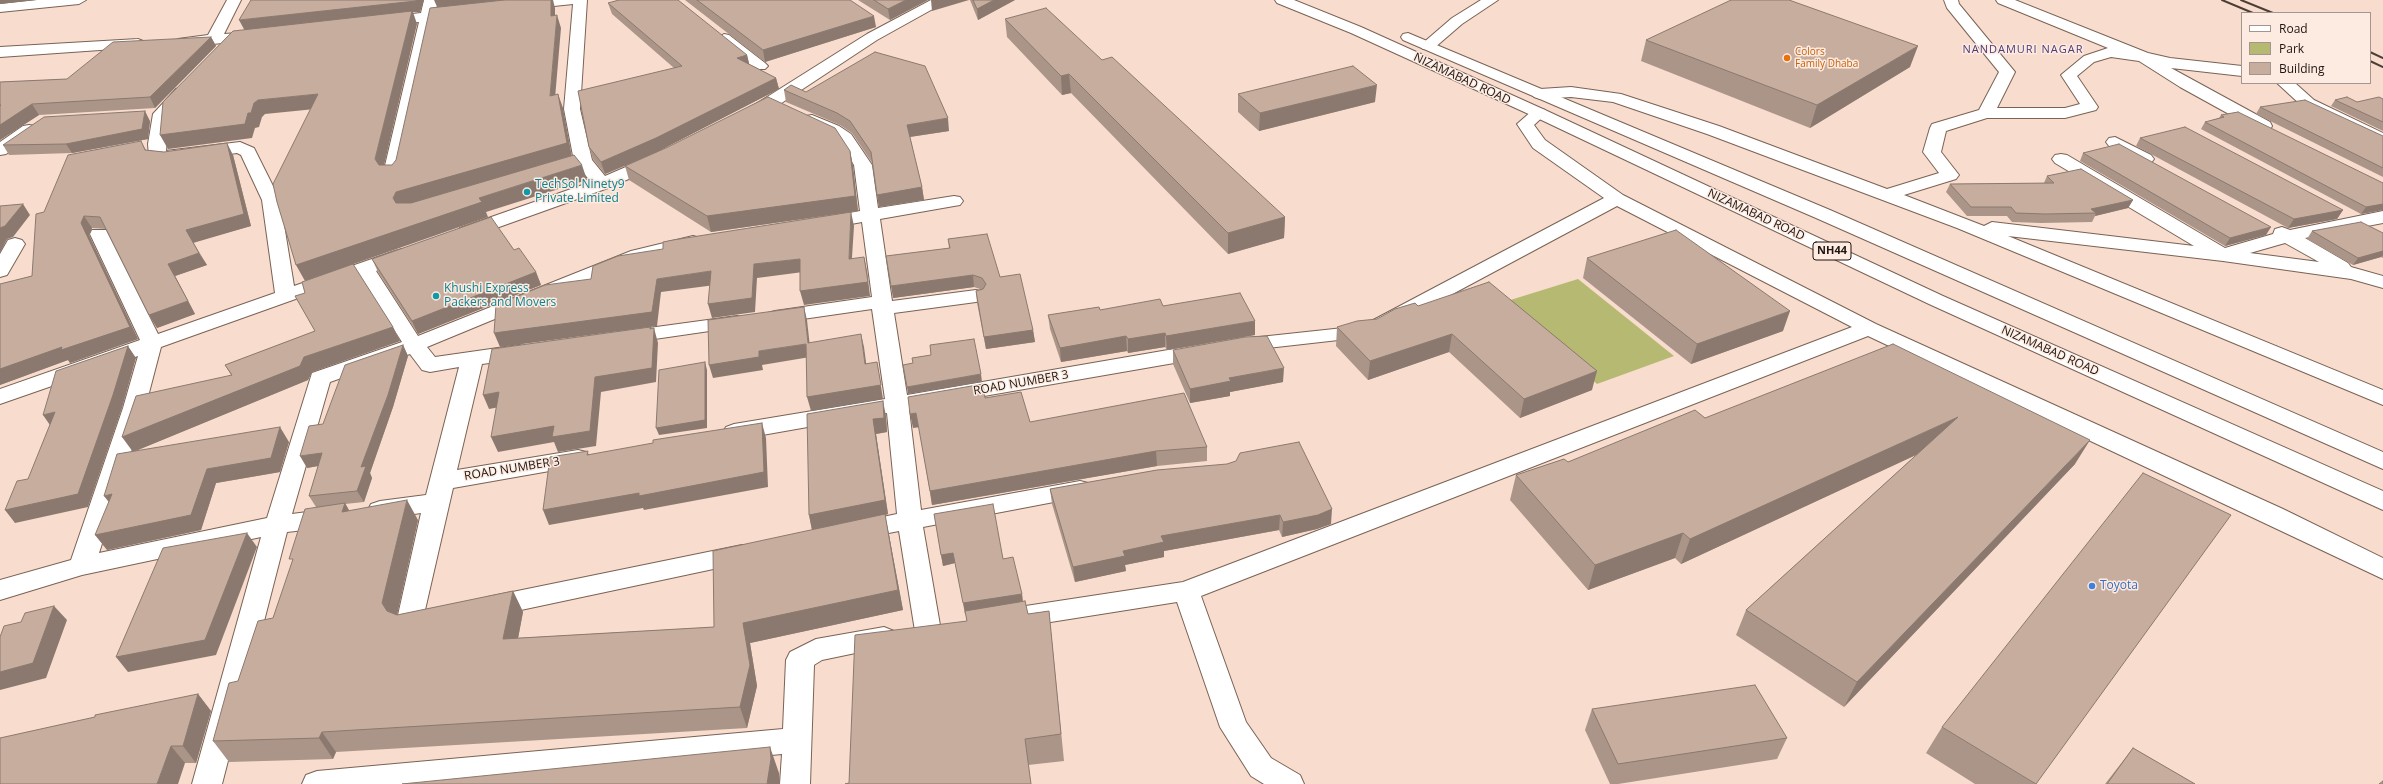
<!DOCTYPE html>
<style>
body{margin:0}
#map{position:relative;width:2383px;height:784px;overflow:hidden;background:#f8dccd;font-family:"Open Sans",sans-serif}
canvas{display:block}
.legend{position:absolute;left:2241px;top:12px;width:130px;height:72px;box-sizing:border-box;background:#fdebe2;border:1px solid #a4958e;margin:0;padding:5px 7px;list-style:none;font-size:12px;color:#1e150f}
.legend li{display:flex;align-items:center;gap:8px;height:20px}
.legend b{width:20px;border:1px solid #a4958e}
</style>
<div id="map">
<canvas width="2383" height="784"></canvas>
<ul class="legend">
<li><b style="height:5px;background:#fff"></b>Road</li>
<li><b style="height:11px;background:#b6b972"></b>Park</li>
<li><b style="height:11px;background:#c7ad9e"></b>Building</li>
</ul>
</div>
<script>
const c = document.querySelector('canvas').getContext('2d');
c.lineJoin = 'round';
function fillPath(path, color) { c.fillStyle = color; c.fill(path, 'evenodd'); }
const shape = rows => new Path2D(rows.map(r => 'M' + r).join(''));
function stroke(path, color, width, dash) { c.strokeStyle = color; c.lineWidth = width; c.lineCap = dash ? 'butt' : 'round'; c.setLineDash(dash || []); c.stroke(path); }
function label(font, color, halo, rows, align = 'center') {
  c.font = font + ' "Open Sans",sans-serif'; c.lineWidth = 3; c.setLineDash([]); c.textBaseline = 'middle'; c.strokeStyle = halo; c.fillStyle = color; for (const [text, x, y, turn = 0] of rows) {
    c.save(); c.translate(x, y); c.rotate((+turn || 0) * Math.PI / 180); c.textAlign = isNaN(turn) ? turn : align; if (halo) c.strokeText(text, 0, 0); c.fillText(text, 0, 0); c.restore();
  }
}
const green = shape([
 [1578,279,1674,356,1597,384,1504,302]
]);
const minor = shape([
 [37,0,86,0,79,4,0,12,0,4,37,0],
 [227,0,241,0,224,34,254,32,259,33,261,36,259,39,213,44,178,45,175,42,178,39,208,35,227,0],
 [424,0,438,0,436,11,459,9,466,13,459,17,434,20,401,174,398,178,392,179,386,178,383,174,419,22,385,25,378,21,385,17,421,13,424,0],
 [532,0,587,0,580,109,592,160,605,176,649,157,655,156,661,157,664,161,661,165,608,188,474,236,460,236,458,232,460,228,591,182,574,161,564,109,573,4,525,9,518,5,520,2,532,0],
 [931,0,949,0,877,40,777,106,748,119,742,117,740,114,867,34,931,0],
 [1481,0,1498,0,1462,24,1433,49,1423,49,1420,46,1423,43,1452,18,1481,0],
 [1944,0,1958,0,1959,4,2015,72,1997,108,2065,108,2080,104,2061,75,2084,56,2108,48,1998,3,1996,0,2015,0,2148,53,2170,58,2242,66,2242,76,2171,68,2270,122,2272,126,2270,130,2264,131,2258,130,2180,87,2139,61,2111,57,2094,62,2077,76,2098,107,2096,110,2065,118,1987,118,1946,131,1941,152,1959,175,1956,179,1904,195,1984,226,1992,222,2194,246,2055,163,2052,159,2055,155,2061,154,2067,155,2225,248,2273,234,2275,229,2282,227,2290,230,2383,211,2383,223,2305,238,2348,263,2351,267,2383,276,2383,288,2351,279,2223,261,2008,236,2383,390,2383,405,1957,228,1707,134,1613,102,1571,97,1540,99,1534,97,1532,94,1534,91,1540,89,1571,87,1621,94,1719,126,1887,189,1939,173,1923,152,1930,128,1932,124,1979,110,1999,72,1947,8,1944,0],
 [2285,243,2319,262,2250,253,2285,243],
 [724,34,729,35,765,63,768,66,765,69,755,69,719,41,717,38,724,34],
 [138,39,143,41,146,44,143,47,0,57,0,47,138,39],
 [2277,83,2295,83,2314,100,2383,133,2383,144,2302,106,2277,83],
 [182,87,188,89,190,92,169,115,166,151,240,142,254,148,280,200,294,286,395,251,402,249,409,251,412,255,409,259,376,271,418,336,631,251,693,236,700,238,703,242,700,246,644,259,611,271,427,347,435,357,519,345,526,347,530,352,526,357,519,359,482,364,457,470,578,450,586,452,590,458,586,464,578,466,453,488,425,610,436,613,440,620,436,627,409,634,400,631,396,624,421,513,380,519,371,516,368,510,371,504,380,501,426,495,459,367,430,372,422,370,410,354,330,382,292,514,330,509,339,512,342,518,339,524,330,527,287,532,222,784,192,784,261,537,82,575,0,600,0,580,71,560,123,408,138,356,0,404,0,389,140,340,90,234,92,230,106,230,158,334,275,293,262,200,241,155,237,153,171,162,152,160,149,156,148,144,153,114,176,89,182,87],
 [360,276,402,342,312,373,267,518,99,553,145,408,161,347,360,276],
 [1539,108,1545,110,1547,113,1534,125,1545,140,1623,195,1876,324,2283,509,2383,558,2383,579,1868,336,1201,596,1246,722,1271,758,1300,775,1304,784,1264,784,1251,776,1220,727,1177,602,1019,627,1010,624,1006,617,1010,610,1019,607,1183,582,1852,327,1617,206,1374,336,1241,351,1234,350,1230,345,1234,340,1241,339,1362,326,1604,198,1533,148,1517,124,1533,110,1539,108],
 [812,115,839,126,851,134,872,165,878,208,954,196,960,197,963,201,960,205,954,206,880,219,892,301,976,290,983,292,986,296,983,300,976,302,894,313,907,395,1203,344,1210,346,1214,351,1210,356,1203,358,909,409,921,510,1080,481,1088,483,1092,489,1088,495,1080,497,923,527,941,631,937,638,928,641,919,638,915,631,899,531,858,539,849,536,846,530,849,524,897,514,887,413,734,440,726,437,723,432,726,427,734,424,885,399,872,309,775,323,768,321,765,317,768,313,775,311,872,297,862,222,824,229,817,227,815,223,817,219,860,211,854,165,839,141,806,124,804,120,806,116,812,115],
 [29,125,35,126,37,130,35,134,6,154,0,155,0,142,23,126,29,125],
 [2115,137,2151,155,2154,159,2151,163,2145,164,2139,163,2109,146,2106,142,2109,138,2115,137],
 [15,238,22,240,25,244,7,275,0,277,0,254,8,240,15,238],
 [737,316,744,318,747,322,744,326,627,343,620,342,617,337,620,332,627,331,737,316],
 [742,545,751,547,755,554,751,561,488,617,479,614,475,607,479,600,488,597,742,545],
 [884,627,894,631,897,638,894,645,822,660,814,665,810,784,780,784,782,754,456,784,302,784,306,775,317,771,783,729,786,660,790,652,816,639,884,627]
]);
const highway = shape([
 [1275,0,1294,0,1361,27,1545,110,1943,296,2383,491,2383,510,1929,304,1533,116,1351,33,1277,3,1275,0],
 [1408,33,1830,210,2383,452,2383,469,1816,218,1403,40,1401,37,1403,34,1408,33]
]);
const rail = shape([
 [2222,0,2253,13],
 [2241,0,2273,13],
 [2370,52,2383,58],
 [2370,61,2383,67]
]);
const wall = shape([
 [685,0,850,0,876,27,765,62],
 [858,0,928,0,890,20],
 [970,0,1015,0,978,20],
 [608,3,747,55,749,64,776,78,779,89,660,150,850,151,853,166,858,211,711,232,629,180,625,166,605,174,593,159,589,147,674,68,612,14],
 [1005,19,1285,217,1284,238,1228,254,1071,93,1062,95,1007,37],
 [211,37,216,46,155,108,39,115,0,140,0,82,67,79],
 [1646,40,1910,67,1810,128,1641,61],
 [784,90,806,92,949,131,910,137,922,187,924,200,879,207,873,164,852,133,840,125,786,102],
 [1238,94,1375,102,1259,131,1238,112],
 [2383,99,2383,131,2331,106,2335,100,2357,102],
 [2260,107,2383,136,2383,177,2256,114],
 [2221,115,2383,183,2383,210,2361,214,2201,129,2205,122,2219,118],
 [150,121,148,139,72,153,9,155,3,145],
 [2140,138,2343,210,2337,219,2288,228,2136,146],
 [141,141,146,150,164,152,233,155,251,226,193,242,207,265,175,276,195,314,157,328,149,315,106,229,92,228,89,235,138,339,70,363,68,360,0,385,0,284,32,276,44,212],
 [2083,153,2266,235,2225,246,2080,161],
 [2047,176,2133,200,2128,208,2095,216,2092,222,2041,223,2012,222,2007,216,1967,216,1946,192,1950,184,2044,183],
 [2312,231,2383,233,2383,258,2381,257,2353,265,2307,239],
 [948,239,1000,277,1033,330,1035,342,986,349,977,303,976,291,980,289,974,287,893,298,949,248],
 [514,250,536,272,541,285,418,334,378,272,372,259],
 [1587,258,1783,331,1691,364,1583,278],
 [295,296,393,327,400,341,312,372,308,380,133,452,289,442,280,472,216,483,201,530,107,550,133,452,231,375,225,365,315,331],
 [1163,306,1255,335,1167,350,1165,347,1128,353,1127,351,1061,362,1050,329,1048,315,1100,310],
 [1418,306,1592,390,1520,418,1449,352,1368,380,1336,346,1337,327,1377,319],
 [403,345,408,356,393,407,370,473,372,478,364,502,345,504,349,511,418,520,397,615,513,591,523,612,518,638,714,627,812,530,809,515,886,416,887,432,876,434,888,514,885,515,889,535,903,610,750,643,757,686,747,728,336,752,333,759,229,762,213,741,238,681,273,618,316,507,309,496,318,466,307,468,323,424],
 [1173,350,1283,382,1230,392,1230,396,1190,403,1173,364],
 [985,398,1030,422,1207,447,1207,461,1157,466,932,505,919,427,913,428],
 [1705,418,2075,464,1844,707,1736,635,1746,610,1916,455,1681,564,1675,558,1588,590,1510,500,1516,475,1568,462],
 [1157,470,1331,524,1317,529,1282,537,1279,530,1164,551,1164,557,1125,565,1126,571,1075,582,1052,504,1050,489],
 [934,514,1003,559,1022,594,1023,602,1028,614,1049,611,1064,761,1028,765,849,783,967,621,955,563,943,566],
 [198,694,211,711,196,763,185,763,0,784],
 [1592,709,1787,738,1777,759,1618,784,1610,784,1585,730],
 [1942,727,2036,784,1975,784,1926,753],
 [2133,748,2195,784,2105,784]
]);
const shadedWall = shape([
 [0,0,36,0,0,4],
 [416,0,424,0,420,12,413,12,417,24,382,174,375,159,411,13,245,31,239,20],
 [434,0,522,0,438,9],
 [551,0,553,0,555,8,555,29,551,16],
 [906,0,928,0,890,20,888,9],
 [931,0,969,0,932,11],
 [994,0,1015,0,978,20,977,9],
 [557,15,561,28,554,110,550,96],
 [874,16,876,27,765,62,763,50],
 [211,37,216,46,155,108,150,97],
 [1918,46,1910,67,1810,128,1817,105],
 [747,55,750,67,737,58],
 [1069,74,1071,93,1062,95,1061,76],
 [776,78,779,89,659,151,605,174,601,162],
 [1377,85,1375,102,1259,131,1260,113],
 [318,94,325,108,265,114,262,117,259,127,255,128,252,138,168,149,160,135,254,103,258,100],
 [558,94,563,108,572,157,400,213,393,198,396,192],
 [32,104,39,115,0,140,0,125],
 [145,111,150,121,148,139,72,153,66,144],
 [948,118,949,131,909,137,907,125],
 [227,143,233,155,251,226,193,243,186,230],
 [850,151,853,166,858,211,711,232,707,216],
 [582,165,587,180,486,212,488,217,305,281,296,265,479,198],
 [922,187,924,200,879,207,877,195],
 [2133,200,2128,208,2095,216,2096,213,2091,209],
 [23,204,30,215,13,237,7,239,0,253,0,228],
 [2383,204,2383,210,2361,214,2366,207],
 [2343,210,2337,219,2288,228,2294,219],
 [851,212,854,226,851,273,849,259],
 [84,216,92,228,89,235,138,339,70,363,68,360,0,385,0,369],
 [1285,217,1284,238,1228,254,1228,233],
 [2271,227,2266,235,2225,246,2230,238],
 [2383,251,2383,255,2381,257,2353,265,2358,258],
 [199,253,207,265,175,276,195,314,157,328,149,315,168,264],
 [864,257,867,271,870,296,804,305,800,291],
 [800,259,803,272,757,278,755,312,712,318,708,304,754,264],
 [711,271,715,285,661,292,657,326,500,347,494,333,657,279],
 [536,272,541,285,418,334,412,321],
 [973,275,974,287,893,298,891,286],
 [804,307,807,320,811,356,808,343],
 [1790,311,1783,331,1691,364,1697,344],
 [1255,321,1255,335,1167,350,1166,336],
 [393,327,400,341,312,372,308,380,133,452,122,437,304,357],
 [650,327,653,336,654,328,658,343,656,382,601,392,596,446,558,452,554,442,498,452,491,437,595,377,650,329],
 [1033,330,1035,342,986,349,984,337],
 [1165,333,1165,347,1128,353,1128,339],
 [861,334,864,347,868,377,865,364],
 [1452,334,1449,352,1368,380,1370,361],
 [1126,336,1127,351,1061,362,1060,348],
 [806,344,810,357,762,365,763,370,713,378,709,365,759,351],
 [403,345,408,356,393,407,370,473,372,478,364,502,357,491,361,467],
 [128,346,136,358,122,408,88,507,15,523,5,510],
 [705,362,707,370,707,428,659,435,656,428],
 [877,362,883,399,811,411,807,397],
 [1284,368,1283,382,1230,392,1230,396,1190,403,1190,389,1229,378],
 [1597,371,1592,390,1520,418,1524,399],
 [981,374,982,382,908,394,907,387],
 [499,392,505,406,489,409,483,395],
 [883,401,886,416,887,432,876,434,888,514,885,515,889,535,903,610,750,643,757,686,747,728,740,707,743,623,812,530,809,515,873,419],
 [55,412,52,428,43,415],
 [916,413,919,427,913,428,910,414],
 [1958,417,1946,441,1681,564,1690,539],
 [762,423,766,438,768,487,644,510,643,508,549,525,543,510],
 [280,427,289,442,280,472,216,483,201,530,107,550,95,535,207,469],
 [2090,440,2075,464,1844,707,1857,682],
 [1156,451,1157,466,932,505,930,491],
 [322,453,329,464,307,468,300,456],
 [112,494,115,510,104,496],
 [407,500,418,520,395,624,387,611,382,603],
 [345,503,357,524,342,512],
 [1332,509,1331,524,1317,529,1282,537,1283,522],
 [1280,515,1279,530,1164,551,1164,557,1125,565,1126,571,1075,582,1073,567,1123,551,1161,536],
 [247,533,257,547,216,655,128,672,116,657],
 [1683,533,1675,558,1588,590,1595,565],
 [953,553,955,563,943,566,941,555],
 [513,591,523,612,514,660,503,639],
 [1022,594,1023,605,965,614,963,603],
 [54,606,67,620,46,678,0,690,0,672],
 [198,694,211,711,196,763,183,746],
 [322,732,336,752,333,759,319,738],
 [171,746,185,763,178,784,157,784],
 [770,747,779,773,780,784,767,784]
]);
const building = shape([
 [251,0,416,0,416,1,239,20,251,0],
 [504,0,551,0,551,16,557,15,550,96,558,94,567,143,396,192,393,198,396,203,411,203,574,155,582,165,479,198,482,202,296,265,277,202,273,184,318,94,258,100,254,103,251,113,248,113,245,124,160,135,163,102,233,31,412,11,375,159,379,165,392,165,396,160,430,8,504,0],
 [619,0,678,0,747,55,737,58,776,78,656,138,601,162,589,147,578,91,682,66,608,3,619,0],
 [697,0,850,0,874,16,763,50,697,0],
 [874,0,906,0,888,9,874,0],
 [973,0,994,0,977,9,973,0],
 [1731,0,1789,0,1918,46,1817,105,1646,40,1731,0],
 [1046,8,1102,60,1112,57,1285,217,1228,233,1069,74,1061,76,1005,19,1046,8],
 [211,37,150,97,32,104,0,125,0,106,1,105,0,105,0,82,67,79,113,42,211,37],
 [875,52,925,66,948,118,907,125,922,187,877,195,871,152,850,121,837,113,784,90,791,85,806,92,875,52],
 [1353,66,1377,85,1260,113,1238,94,1353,66],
 [768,97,835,128,850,151,855,196,707,216,625,166,668,147,768,97],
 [2347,97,2357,102,2379,97,2383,99,2383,122,2335,100,2347,97],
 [2305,100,2383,136,2383,168,2260,107,2305,100],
 [145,111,142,129,66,144,3,145,44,117,145,111],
 [2238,112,2383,183,2383,204,2366,207,2205,122,2224,117,2221,115,2238,112],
 [2185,127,2343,210,2294,219,2140,138,2185,127],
 [141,141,145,150,164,152,227,143,244,214,186,230,199,253,168,264,188,301,149,315,100,217,84,216,81,223,130,327,61,350,62,347,0,369,0,284,32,276,36,214,44,212,68,155,141,141],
 [2119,144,2271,227,2230,238,2083,153,2119,144],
 [2081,169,2133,200,2091,209,2096,213,2045,214,2016,213,2011,207,1971,207,1950,184,2054,183,2047,176,2081,169],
 [23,204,5,226,0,228,0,206,23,204],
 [851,212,849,259,864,257,868,282,800,291,800,259,754,264,752,298,708,304,711,271,657,279,652,312,494,333,496,305,545,285,591,279,593,266,618,256,663,249,663,242,673,240,851,212],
 [491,217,514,250,519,248,536,272,412,321,372,259,491,217],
 [2361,222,2383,233,2383,251,2358,258,2312,231,2361,222],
 [1676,230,1790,311,1697,344,1587,258,1676,230],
 [987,234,1000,277,1020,274,1033,330,984,337,976,291,983,289,986,284,982,278,973,275,891,286,886,256,950,248,948,239,987,234],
 [353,264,393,327,304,357,300,366,122,437,136,396,232,375,225,365,315,331,295,296,305,293,302,282,353,264],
 [1489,282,1597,371,1524,399,1452,334,1370,361,1337,327,1357,321,1377,319,1395,309,1415,303,1418,306,1489,282],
 [1240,293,1255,321,1166,336,1165,333,1128,339,1126,336,1060,348,1048,315,1099,307,1100,310,1160,299,1163,306,1240,293],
 [804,307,808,343,861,334,865,364,877,362,881,385,807,397,806,344,759,351,759,357,709,365,708,320,804,307],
 [650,327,650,329,654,328,652,368,595,377,590,431,552,437,554,426,491,437,499,392,483,395,492,349,650,327],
 [1267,336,1284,368,1229,378,1231,381,1190,389,1173,350,1245,337,1267,336],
 [974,339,981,374,907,387,903,365,913,363,912,358,931,355,930,345,974,339],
 [1893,344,2090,440,1857,682,1746,610,1958,417,1690,539,1683,533,1595,565,1516,475,1564,459,1568,462,1695,410,1705,418,1893,344],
 [403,345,388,395,361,467,366,466,357,491,309,496,322,453,300,456,309,426,323,424,345,365,403,345],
 [128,346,113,395,78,494,5,510,17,481,28,479,55,412,43,415,56,371,128,346],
 [705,362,705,420,656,428,659,370,705,362],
 [983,384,985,398,1021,392,1030,422,1184,393,1207,447,1156,451,930,491,916,413,910,414,908,397,983,384],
 [883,401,884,418,873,419,885,500,809,515,807,414,883,401],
 [762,423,764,472,639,496,639,493,543,510,550,457,588,451,587,455,653,443,653,440,762,423],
 [280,427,271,458,207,469,191,515,95,535,112,494,104,496,117,454,280,427],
 [1299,442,1332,509,1318,515,1283,522,1280,515,1161,536,1164,542,1123,551,1125,556,1073,567,1050,489,1157,470,1227,464,1236,461,1240,453,1299,442],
 [2143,473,2231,515,2036,784,1942,727,2143,473],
 [407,500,382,603,387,611,397,615,513,591,503,639,714,627,713,551,885,514,898,590,743,623,750,665,740,707,322,732,319,738,213,741,229,683,238,681,258,621,273,618,293,559,289,559,305,509,345,503,342,512,407,500],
 [993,504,1003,559,1013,557,1022,594,963,603,953,553,941,555,934,514,993,504],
 [247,533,205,640,116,657,163,548,247,533],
 [1025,601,1028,614,1049,611,1061,734,1025,739,1031,784,845,784,849,783,855,635,967,621,965,611,1025,601],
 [54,606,33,663,0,672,0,637,4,626,21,622,25,613,54,606],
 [1755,685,1787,738,1618,764,1592,709,1755,685],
 [198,694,183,746,171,746,157,784,0,784,0,738,95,717,95,715,198,694],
 [770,747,771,759,767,784,402,784,770,747],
 [2133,748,2195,784,2107,784,2133,748],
 [2383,781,2383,784,2379,784,2383,781]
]);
const markers = [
 [1787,58,4,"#e8710a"],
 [527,192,4,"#0f9aa8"],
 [436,296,4,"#0f9aa8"],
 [2092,586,4,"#3f7fe0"]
];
const farFoodnames = [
 ["Colors",1795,52],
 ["Family Dhaba",1795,64]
];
const farNeighbourhoodnames = [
 ["NANDAMURI NAGAR",2023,50]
];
const shields = [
 [1832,251,38]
];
const shieldNames = [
 ["NH44",1832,251]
];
const streetNames = [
 ["NIZAMABAD ROAD",1462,79,25],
 ["NIZAMABAD ROAD",1756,215,25],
 ["NIZAMABAD ROAD",2050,351,24],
 ["ROAD NUMBER 3",1021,383,-10],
 ["ROAD NUMBER 3",512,469,-9]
];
const cultureNames = [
 ["TechSol Ninety9",535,185],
 ["Private Limited",535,199],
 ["Khushi Express",444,289],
 ["Packers and Movers",444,303]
];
const shopNames = [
 ["Toyota",2100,586]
];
fillPath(green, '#b6b972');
stroke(minor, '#7a6254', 2);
stroke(highway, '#7a6254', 2);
fillPath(minor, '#fff');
fillPath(highway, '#fff');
stroke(rail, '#4b3e36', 2);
fillPath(wall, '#ab9588');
fillPath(shadedWall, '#8b796f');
fillPath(building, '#c7ad9e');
stroke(building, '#8b796f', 1);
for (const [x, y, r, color] of markers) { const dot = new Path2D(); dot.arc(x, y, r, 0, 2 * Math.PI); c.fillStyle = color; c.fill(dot); stroke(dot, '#fdebe2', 1.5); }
label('10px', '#c56008', '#fdebe2', farFoodnames, 'left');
c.letterSpacing = '1px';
label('11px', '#4c3975', '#fdebe2', farNeighbourhoodnames);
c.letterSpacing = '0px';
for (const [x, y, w] of shields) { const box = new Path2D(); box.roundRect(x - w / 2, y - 9, w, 18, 3); c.fillStyle = '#fdebe2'; c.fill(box); stroke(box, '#1e150f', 1); }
label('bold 11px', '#1e150f', null, shieldNames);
label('12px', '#1e150f', '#fdebe2', streetNames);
label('12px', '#0d838f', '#fdebe2', cultureNames, 'left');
label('12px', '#366cbe', '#fdebe2', shopNames, 'left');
</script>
